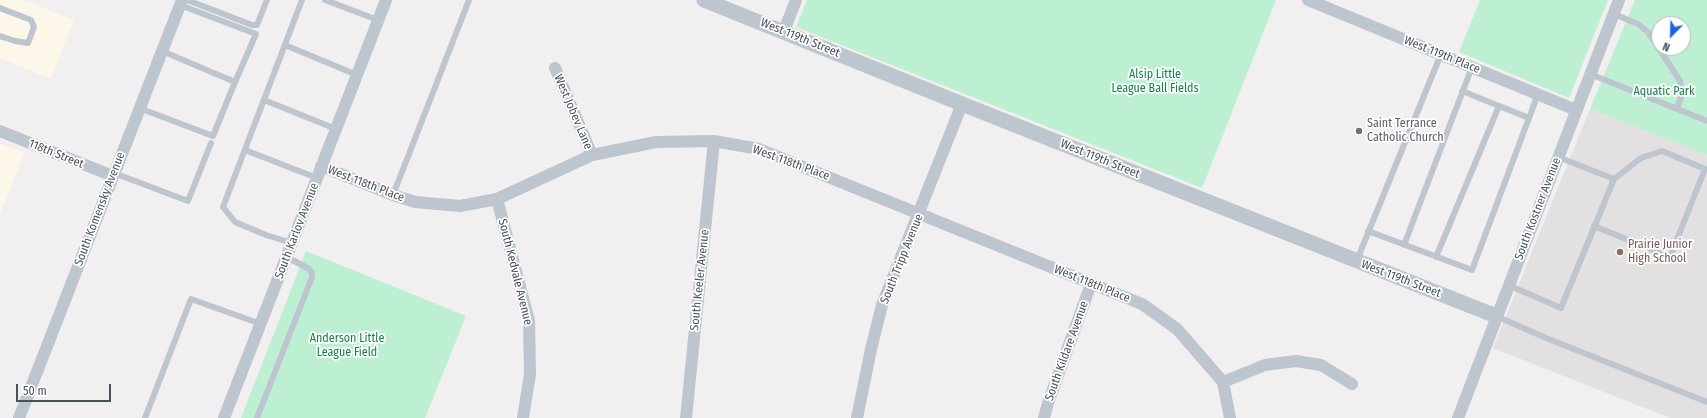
<!DOCTYPE html>
<style>
body{margin:0}
#map{position:relative;width:1707px;height:418px;overflow:hidden;background:#f1efef;font-family:"Fira Sans Condensed",sans-serif}
canvas{display:block}
.north{position:absolute;left:1651px;top:16px;width:40px;height:40px;box-sizing:border-box;background:#fff;border:1px solid #b5b9be;border-radius:50%;rotate:203deg;font-size:11px;font-weight:700;line-height:16px;text-align:center;color:#47515c}
.north::after{content:'';display:block;margin:auto;width:14px;height:18px;background:#1968e1;clip-path:polygon(50% 0,100% 100%,50% 72%,0 100%)}
.scale{position:absolute;left:16px;top:384px;width:95px;height:18px;box-sizing:border-box;border:2px solid #47515c;border-top:0;padding-left:5px;font-size:12px;line-height:14px;white-space:nowrap;color:#47515c;-webkit-text-stroke:3px #fff;paint-order:stroke}
</style>
<div id="map">
<canvas width="1707" height="418"></canvas>
<div class="north">N</div>
<div class="scale">50 m</div>
</div>
<script>
const c = document.querySelector('canvas').getContext('2d');
c.lineJoin = 'round';
function fillPath(path, color) { c.fillStyle = color; c.fill(path, 'evenodd'); }
const shape = rows => new Path2D(rows.map(r => 'M' + r).join(''));
function stroke(path, color, width, dash) { c.strokeStyle = color; c.lineWidth = width; c.lineCap = dash ? 'butt' : 'round'; c.setLineDash(dash || []); c.stroke(path); }
function label(font, color, halo, rows, align = 'center') {
  c.font = font + ' "Fira Sans Condensed",sans-serif'; c.lineWidth = 3.5; c.setLineDash([]); c.textBaseline = 'middle'; c.strokeStyle = halo; c.fillStyle = color; for (const [text, x, y, turn = 0] of rows) {
    c.save(); c.translate(x, y); c.rotate((+turn || 0) * Math.PI / 180); c.textAlign = isNaN(turn) ? turn : align; if (halo) c.strokeText(text, 0, 0); c.fillText(text, 0, 0); c.restore();
  }
}
const commercial = shape([
 [0,0,23,0,74,20,51,79,0,58],
 [0,144,25,152,0,215]
]);
const education = shape([
 [1590,109,1707,155,1707,418,1670,418,1493,348]
]);
const green = shape([
 [807,0,1276,0,1202,188,796,27],
 [1480,0,1608,0,1569,98,1459,52],
 [1635,0,1707,0,1707,155,1590,109],
 [1659,24,1683,24,1683,48,1659,48],
 [306,251,466,316,425,418,241,418]
]);
const service = shape([
 [187,0,252,25,257,25,267,0],
 [325,0,378,20],
 [0,8,31,20,34,27,28,43,15,41,0,36],
 [1614,14,1638,24,1648,32,1680,81,1682,94,1677,109],
 [285,45,357,75],
 [162,51,235,82,256,34,180,5],
 [1590,74,1707,121],
 [1462,91,1529,118],
 [264,100,336,129],
 [139,108,213,136,235,82],
 [245,150,317,178],
 [1558,157,1614,179,1641,158,1662,151,1705,169,1670,257,1594,226],
 [114,173,188,201,211,143],
 [393,195,469,0],
 [1368,231,1472,270,1538,94],
 [292,243,266,235,235,222,223,207,302,0],
 [1404,245,1472,67],
 [1436,257,1499,106],
 [1357,260,1441,54],
 [1508,285,1561,308,1614,179],
 [1496,316,1546,338,1707,402],
 [145,418,191,299,261,324],
 [257,418,312,277,312,273,309,269,287,257]
]);
const minor = shape([
 [1308,0,1576,110],
 [784,31,796,0],
 [555,68,592,155],
 [0,131,113,176],
 [321,166,393,195,415,202,460,206,497,199,592,155,656,142,714,141,759,149,1142,304,1177,329,1223,382],
 [497,199,529,321,530,374,523,418],
 [1223,382,1265,365,1296,361,1321,365,1352,384],
 [1223,382,1230,418],
 [19,418,182,0],
 [224,418,386,0],
 [686,418,714,141],
 [857,418,871,349,882,305,962,104],
 [1044,418,1048,403,1091,284],
 [1458,418,1619,0]
]);
const tertiary = shape([
 [704,0,962,104,1496,316]
]);
const markers = [
 [1359,131,4,"#6b7280"],
 [1620,252,4,"#8d6e63"]
];
const streetNames = [
 ["West 119th Street",800,38,22],
 ["West 119th Place",1442,55,22],
 ["West Jobev Lane",573,112,67],
 ["118th Street",56,154,22],
 ["West 119th Street",1100,159,22],
 ["West 118th Place",791,163,20],
 ["West 118th Place",366,184,21],
 ["South Komensky Avenue",100,209,-69],
 ["South Kostner Avenue",1538,209,-69],
 ["South Karlov Avenue",297,231,-69],
 ["South Tripp Avenue",902,259,-68],
 ["South Kedvale Avenue",515,272,76],
 ["West 119th Street",1401,279,21],
 ["South Keeler Avenue",700,280,-84],
 ["West 118th Place",1092,284,22],
 ["South Kildare Avenue",1067,351,-70]
];
const parkNames = [
 ["Alsip Little",1155,75],
 ["League Ball Fields",1155,89],
 ["Aquatic Park",1664,92],
 ["Anderson Little",347,339],
 ["League Field",347,353]
];
const worshipNames = [
 ["Saint Terrance",1367,124],
 ["Catholic Church",1367,138]
];
const educationNames = [
 ["Prairie Junior",1628,245],
 ["High School",1628,259]
];
fillPath(commercial, '#fcf7e8');
fillPath(education, '#e2e0e1');
fillPath(green, '#bdefd2');
stroke(service, '#bdc5ce', 6);
stroke(minor, '#bdc5ce', 12);
stroke(tertiary, '#bdc5ce', 15);
for (const [x, y, r, color] of markers) { const dot = new Path2D(); dot.arc(x, y, r, 0, 2 * Math.PI); c.fillStyle = color; c.fill(dot); stroke(dot, '#fff', 1.5); }
label('12px', '#47515c', '#fff', streetNames);
label('12px', '#177e4f', '#fff', parkNames);
label('12px', '#5b616d', '#fff', worshipNames, 'left');
label('12px', '#785e54', '#fff', educationNames, 'left');
</script>
